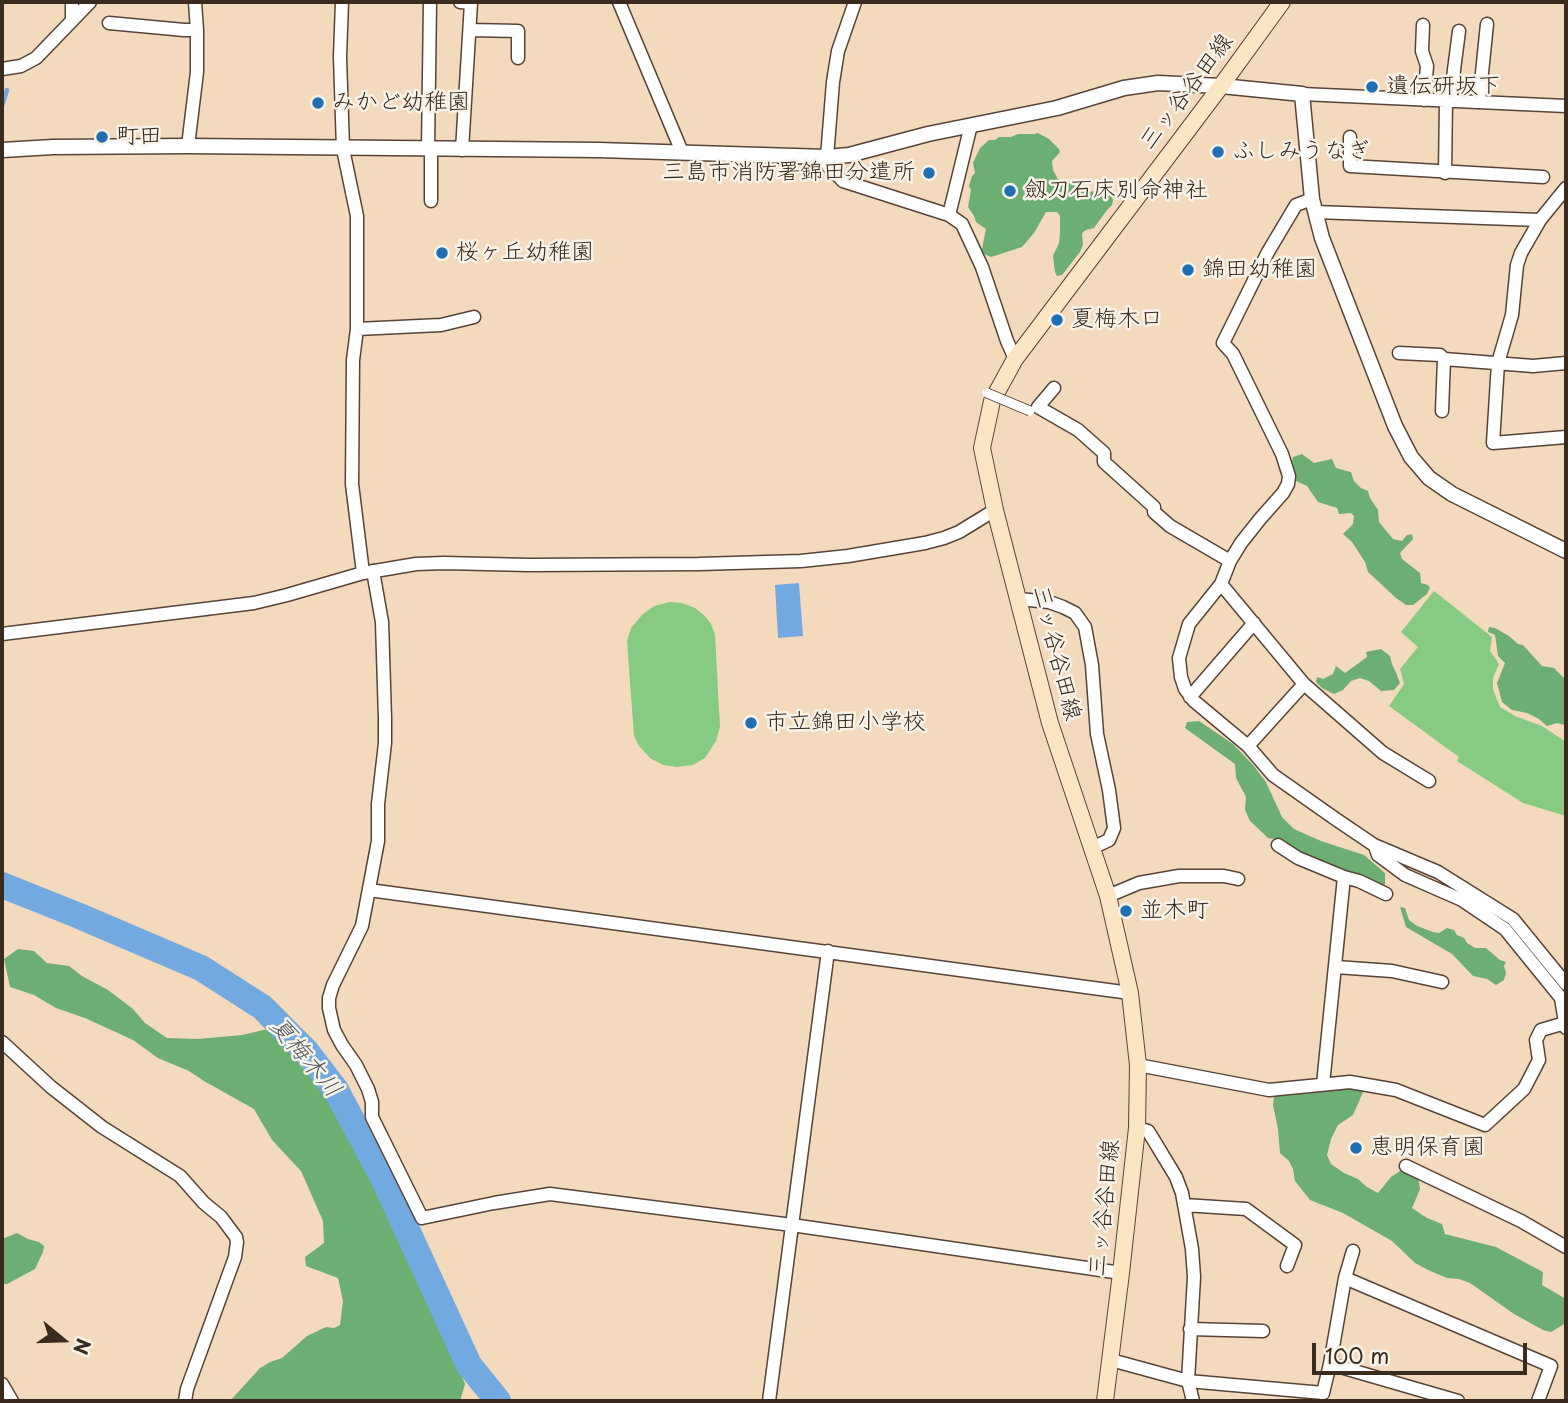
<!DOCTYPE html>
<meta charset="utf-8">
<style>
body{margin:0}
#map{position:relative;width:1568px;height:1403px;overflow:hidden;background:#f4dabd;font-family:"Playpen Sans",sans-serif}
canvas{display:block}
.frame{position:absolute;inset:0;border:4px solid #3b2a1e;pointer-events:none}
.north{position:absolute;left:28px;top:1305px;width:70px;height:70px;-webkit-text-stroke:5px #f7f3e8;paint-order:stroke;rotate:109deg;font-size:19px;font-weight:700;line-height:28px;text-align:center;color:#3b2a1e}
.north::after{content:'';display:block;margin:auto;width:24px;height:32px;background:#3b2a1e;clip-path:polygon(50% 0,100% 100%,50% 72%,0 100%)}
.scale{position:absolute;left:1312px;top:1343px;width:215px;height:32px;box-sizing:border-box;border:4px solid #3b2a1e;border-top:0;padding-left:9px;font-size:21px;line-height:24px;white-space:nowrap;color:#3b2a1e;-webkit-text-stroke:5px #f7f3e8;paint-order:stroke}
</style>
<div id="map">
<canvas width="1568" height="1403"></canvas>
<div class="frame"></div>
<div class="north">N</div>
<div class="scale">100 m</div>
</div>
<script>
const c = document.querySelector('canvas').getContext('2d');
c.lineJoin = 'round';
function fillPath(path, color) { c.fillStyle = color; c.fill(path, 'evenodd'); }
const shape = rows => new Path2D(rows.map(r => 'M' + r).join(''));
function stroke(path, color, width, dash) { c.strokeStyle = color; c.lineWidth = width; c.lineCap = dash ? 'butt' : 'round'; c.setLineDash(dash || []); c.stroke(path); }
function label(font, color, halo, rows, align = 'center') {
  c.font = font + ' "Playpen Sans","Klee One",sans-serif'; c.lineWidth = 5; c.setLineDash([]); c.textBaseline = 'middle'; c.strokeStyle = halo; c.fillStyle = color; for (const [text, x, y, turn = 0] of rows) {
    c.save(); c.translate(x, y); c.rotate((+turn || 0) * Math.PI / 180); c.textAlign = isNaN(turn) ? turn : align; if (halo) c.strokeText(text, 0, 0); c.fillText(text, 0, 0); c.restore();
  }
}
const green = shape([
 [1434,591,1492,637,1490,651,1499,664,1493,678,1493,689,1500,707,1515,716,1542,726,1566,742,1566,816,1523,803,1457,761,1459,757,1389,706,1404,684,1400,669,1418,647,1401,632],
 [670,602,682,603,695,608,705,616,711,624,715,634,720,727,716,741,705,758,693,765,677,767,663,765,650,758,639,746,634,736,627,641,631,628,642,615,654,606]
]);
const forest = shape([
 [1038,133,1049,139,1059,149,1060,152,1052,161,1053,170,1058,179,1077,186,1081,191,1105,192,1111,196,1113,200,1112,205,1107,210,1094,228,1086,230,1082,233,1083,245,1080,252,1062,275,1057,276,1055,272,1053,256,1059,243,1060,233,1060,216,1057,212,1046,212,1034,233,1022,247,991,257,984,254,982,249,986,229,976,222,974,216,968,207,971,190,969,186,972,176,975,173,973,163,980,148,989,140,995,140,999,137,1011,137,1018,134,1034,134],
 [1302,454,1314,463,1332,459,1336,468,1351,472,1354,481,1361,488,1368,491,1370,498,1378,510,1379,522,1393,539,1402,541,1407,535,1412,534,1413,539,1400,553,1402,559,1420,573,1421,583,1428,585,1430,588,1427,594,1413,605,1406,605,1396,598,1368,572,1365,562,1352,542,1343,534,1353,524,1354,516,1351,513,1339,514,1337,508,1318,502,1307,486,1296,481,1291,465,1293,457],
 [1489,627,1495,628,1509,636,1518,644,1523,645,1542,666,1554,668,1566,680,1566,728,1564,725,1557,723,1547,726,1539,719,1527,713,1512,710,1502,702,1497,683,1505,663,1498,656,1495,635,1488,632],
 [1381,649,1390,656,1392,664,1397,675,1400,683,1394,690,1381,691,1369,681,1360,678,1351,681,1343,690,1334,694,1322,688,1316,682,1317,677,1323,679,1333,674,1336,666,1345,673,1367,657,1366,652],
 [1199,721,1233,744,1253,765,1266,782,1282,817,1294,829,1321,841,1364,855,1385,873,1385,885,1380,888,1322,863,1296,850,1281,840,1268,838,1250,821,1245,810,1246,797,1236,778,1235,764,1185,728,1187,722],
 [1400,907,1405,908,1409,920,1417,926,1433,932,1439,933,1447,928,1454,930,1457,935,1464,938,1467,943,1475,948,1486,948,1500,960,1506,962,1504,966,1506,973,1504,980,1496,985,1487,979,1473,976,1452,954,1406,927],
 [18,949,34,951,47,963,69,966,82,976,108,990,133,1009,145,1023,167,1038,198,1039,242,1035,268,1029,289,1045,299,1064,341,1111,407,1245,465,1384,460,1401,230,1401,260,1368,270,1362,282,1358,307,1336,326,1327,334,1328,340,1325,343,1301,338,1278,306,1266,305,1257,324,1243,323,1221,301,1171,272,1140,254,1109,204,1081,189,1071,158,1058,133,1040,85,1018,56,1008,34,995,10,987,4,959],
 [1332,1086,1364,1090,1353,1115,1338,1125,1331,1139,1327,1155,1331,1164,1344,1173,1358,1179,1367,1187,1378,1193,1391,1177,1403,1169,1418,1177,1420,1189,1412,1208,1427,1218,1442,1224,1445,1234,1496,1247,1543,1272,1542,1285,1566,1299,1566,1323,1551,1332,1543,1330,1514,1314,1470,1283,1459,1279,1447,1278,1428,1270,1415,1263,1392,1241,1343,1213,1310,1200,1295,1181,1293,1169,1289,1161,1280,1153,1278,1129,1273,1105,1274,1097,1280,1093],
 [17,1233,28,1239,39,1242,44,1246,43,1252,35,1269,7,1284,2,1284,2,1239]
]);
const water = shape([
 [799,583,803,636,778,638,775,585]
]);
const stream = shape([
 [2,106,7,90]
]);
const river = shape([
 [2,885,77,915,201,968,262,1007,306,1051,336,1090,385,1182,469,1365,498,1401]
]);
const minor = shape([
 [72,2,72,21],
 [342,2,340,57,343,149,357,216,357,329,353,360,352,484,363,573],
 [460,2,471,3,462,150],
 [619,2,682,152],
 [855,2,838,51,833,82,827,157,828,166,843,181,949,215,962,224,982,267,1007,341,1015,359],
 [109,23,184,30,197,30],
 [1423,25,1422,51,1427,66,1424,100],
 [470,30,518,31,518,58],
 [2,69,21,66,36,58,90,2],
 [1302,94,1566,106],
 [1450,101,1459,31],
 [1479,102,1487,24],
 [1350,137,1350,166,1543,177],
 [188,146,197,72,197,30,195,2],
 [428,150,430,2],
 [1445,173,1446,100],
 [1566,188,1540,220,1521,253,1517,265,1512,315,1498,363,1493,443,1566,437],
 [1312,199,1296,205,1268,252,1223,343,1233,354,1282,454,1289,476,1288,484,1283,493,1260,519,1241,543,1230,561,1221,584,1189,624,1179,658,1181,677,1185,689,1194,701,1248,746,1273,775,1337,820,1374,845,1438,872,1513,919,1566,984],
 [431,201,431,150],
 [1315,212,1540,220],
 [949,215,971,125],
 [357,329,441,325,474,317],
 [1399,353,1440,355,1444,359,1533,366,1566,363],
 [1054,388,1038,407,1078,430,1104,453,1104,462,1154,507,1154,512,1170,526,1230,561],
 [1442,411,1444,359],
 [373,571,382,622,385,718,385,743,378,804,378,841,362,926,333,985,329,998,329,1008,334,1030,342,1045,356,1065,368,1089,372,1102,372,1117,422,1218,494,1203,550,1194,792,1225,1121,1273],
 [1221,584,1304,684,1383,753,1429,781],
 [1019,599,1049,602,1063,607,1075,613,1085,627,1092,665,1097,734,1109,790,1114,828,1109,840,1092,848],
 [2,634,254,603,287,595,363,573,416,564,444,563,529,565,699,564,801,561,848,556,925,543,944,538,959,532,995,510],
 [1190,697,1254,623],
 [1248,746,1304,684],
 [1278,845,1298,858,1344,877,1359,881,1386,894],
 [1375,846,1378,855,1405,875,1462,900,1505,929,1561,998,1566,1028],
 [369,890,1130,993],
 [1108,896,1139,883,1179,876,1224,876,1238,879],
 [1336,967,1392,971,1442,982],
 [2,1042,51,1087,102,1127,180,1176,204,1203,221,1217,236,1237,237,1242,235,1257,187,1389,185,1401],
 [1138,1065,1269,1090,1350,1082,1396,1090,1485,1125,1524,1089,1539,1060,1536,1040,1541,1030,1565,1023],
 [1323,1084,1344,877],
 [1137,1128,1148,1131,1153,1139,1176,1177,1182,1193,1192,1249,1194,1277,1188,1381,1193,1401],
 [1406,1166,1521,1221,1566,1247],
 [1184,1205,1246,1209,1295,1245,1287,1266],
 [1345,1278,1353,1251],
 [1190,1329,1263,1331],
 [1111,1360,1188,1381,1323,1393,1330,1364,1345,1278,1551,1366,1538,1401],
 [1330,1364,1458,1401],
 [2,1384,12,1401],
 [769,1401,828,951]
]);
const tertiary = shape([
 [2,150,53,147,188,146,598,150,827,157,849,155,928,134,1057,108,1124,88,1158,83,1221,86,1302,94,1312,199,1322,238,1395,426,1411,457,1429,478,1452,494,1566,551]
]);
const secondary = shape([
 [1105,1401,1121,1273,1137,1128,1138,1065,1130,993,1108,896,1050,723,995,510,982,448,992,401,1015,359,1221,86,1282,2]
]);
const pedestrianBridge = shape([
 [987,393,1030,411]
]);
const markers = [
 [1372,87,7,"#1f6fb2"],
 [318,103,7,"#1f6fb2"],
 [102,137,7,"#1f6fb2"],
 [1218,152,7,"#1f6fb2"],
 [929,173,7,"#1f6fb2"],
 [1010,191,7,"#1f6fb2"],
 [442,253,7,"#1f6fb2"],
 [1188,270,7,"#1f6fb2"],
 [1057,320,7,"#1f6fb2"],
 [751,723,7,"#1f6fb2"],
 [1126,911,7,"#1f6fb2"],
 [1356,1148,7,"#1f6fb2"]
];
const poiNames = [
 ["遺伝研坂下",1386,87],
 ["みかど幼稚園",332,103],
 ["町田",116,137],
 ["ふしみうなぎ",1232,152],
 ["三島市消防署錦田分遣所",915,173,"right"],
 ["劔刀石床別命神社",1024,191],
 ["桜ヶ丘幼稚園",456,253],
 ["錦田幼稚園",1202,270],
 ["夏梅木口",1071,320],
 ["市立錦田小学校",765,723],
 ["並木町",1140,911],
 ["恵明保育園",1370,1148]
];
const streetNames = [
 ["三ッ谷谷田線",1187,92,-53],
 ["三ッ谷谷田線",1056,653,76],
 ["三ッ谷谷田線",1105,1208,-84]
];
const waterNames = [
 ["夏梅木川",305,1058,50]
];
fillPath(green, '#87ca84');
fillPath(forest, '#6dae72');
fillPath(water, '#72a9e0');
stroke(stream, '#72a9e0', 4.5);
stroke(river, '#72a9e0', 26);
stroke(minor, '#574436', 15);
stroke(tertiary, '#574436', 17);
stroke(secondary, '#574436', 18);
stroke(minor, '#fff', 12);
stroke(tertiary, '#fff', 14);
stroke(secondary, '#fbe6c3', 16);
stroke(pedestrianBridge, '#574436', 11, []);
stroke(pedestrianBridge, '#fff', 9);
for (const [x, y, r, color] of markers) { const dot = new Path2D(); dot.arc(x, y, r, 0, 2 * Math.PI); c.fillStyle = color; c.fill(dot); stroke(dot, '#f7f3e8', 2.5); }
label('23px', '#3b2a1e', '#f7f3e8', poiNames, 'left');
label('23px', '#3b2a1e', '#f7f3e8', streetNames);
label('italic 24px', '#4e5662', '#f7f3e8', waterNames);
</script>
